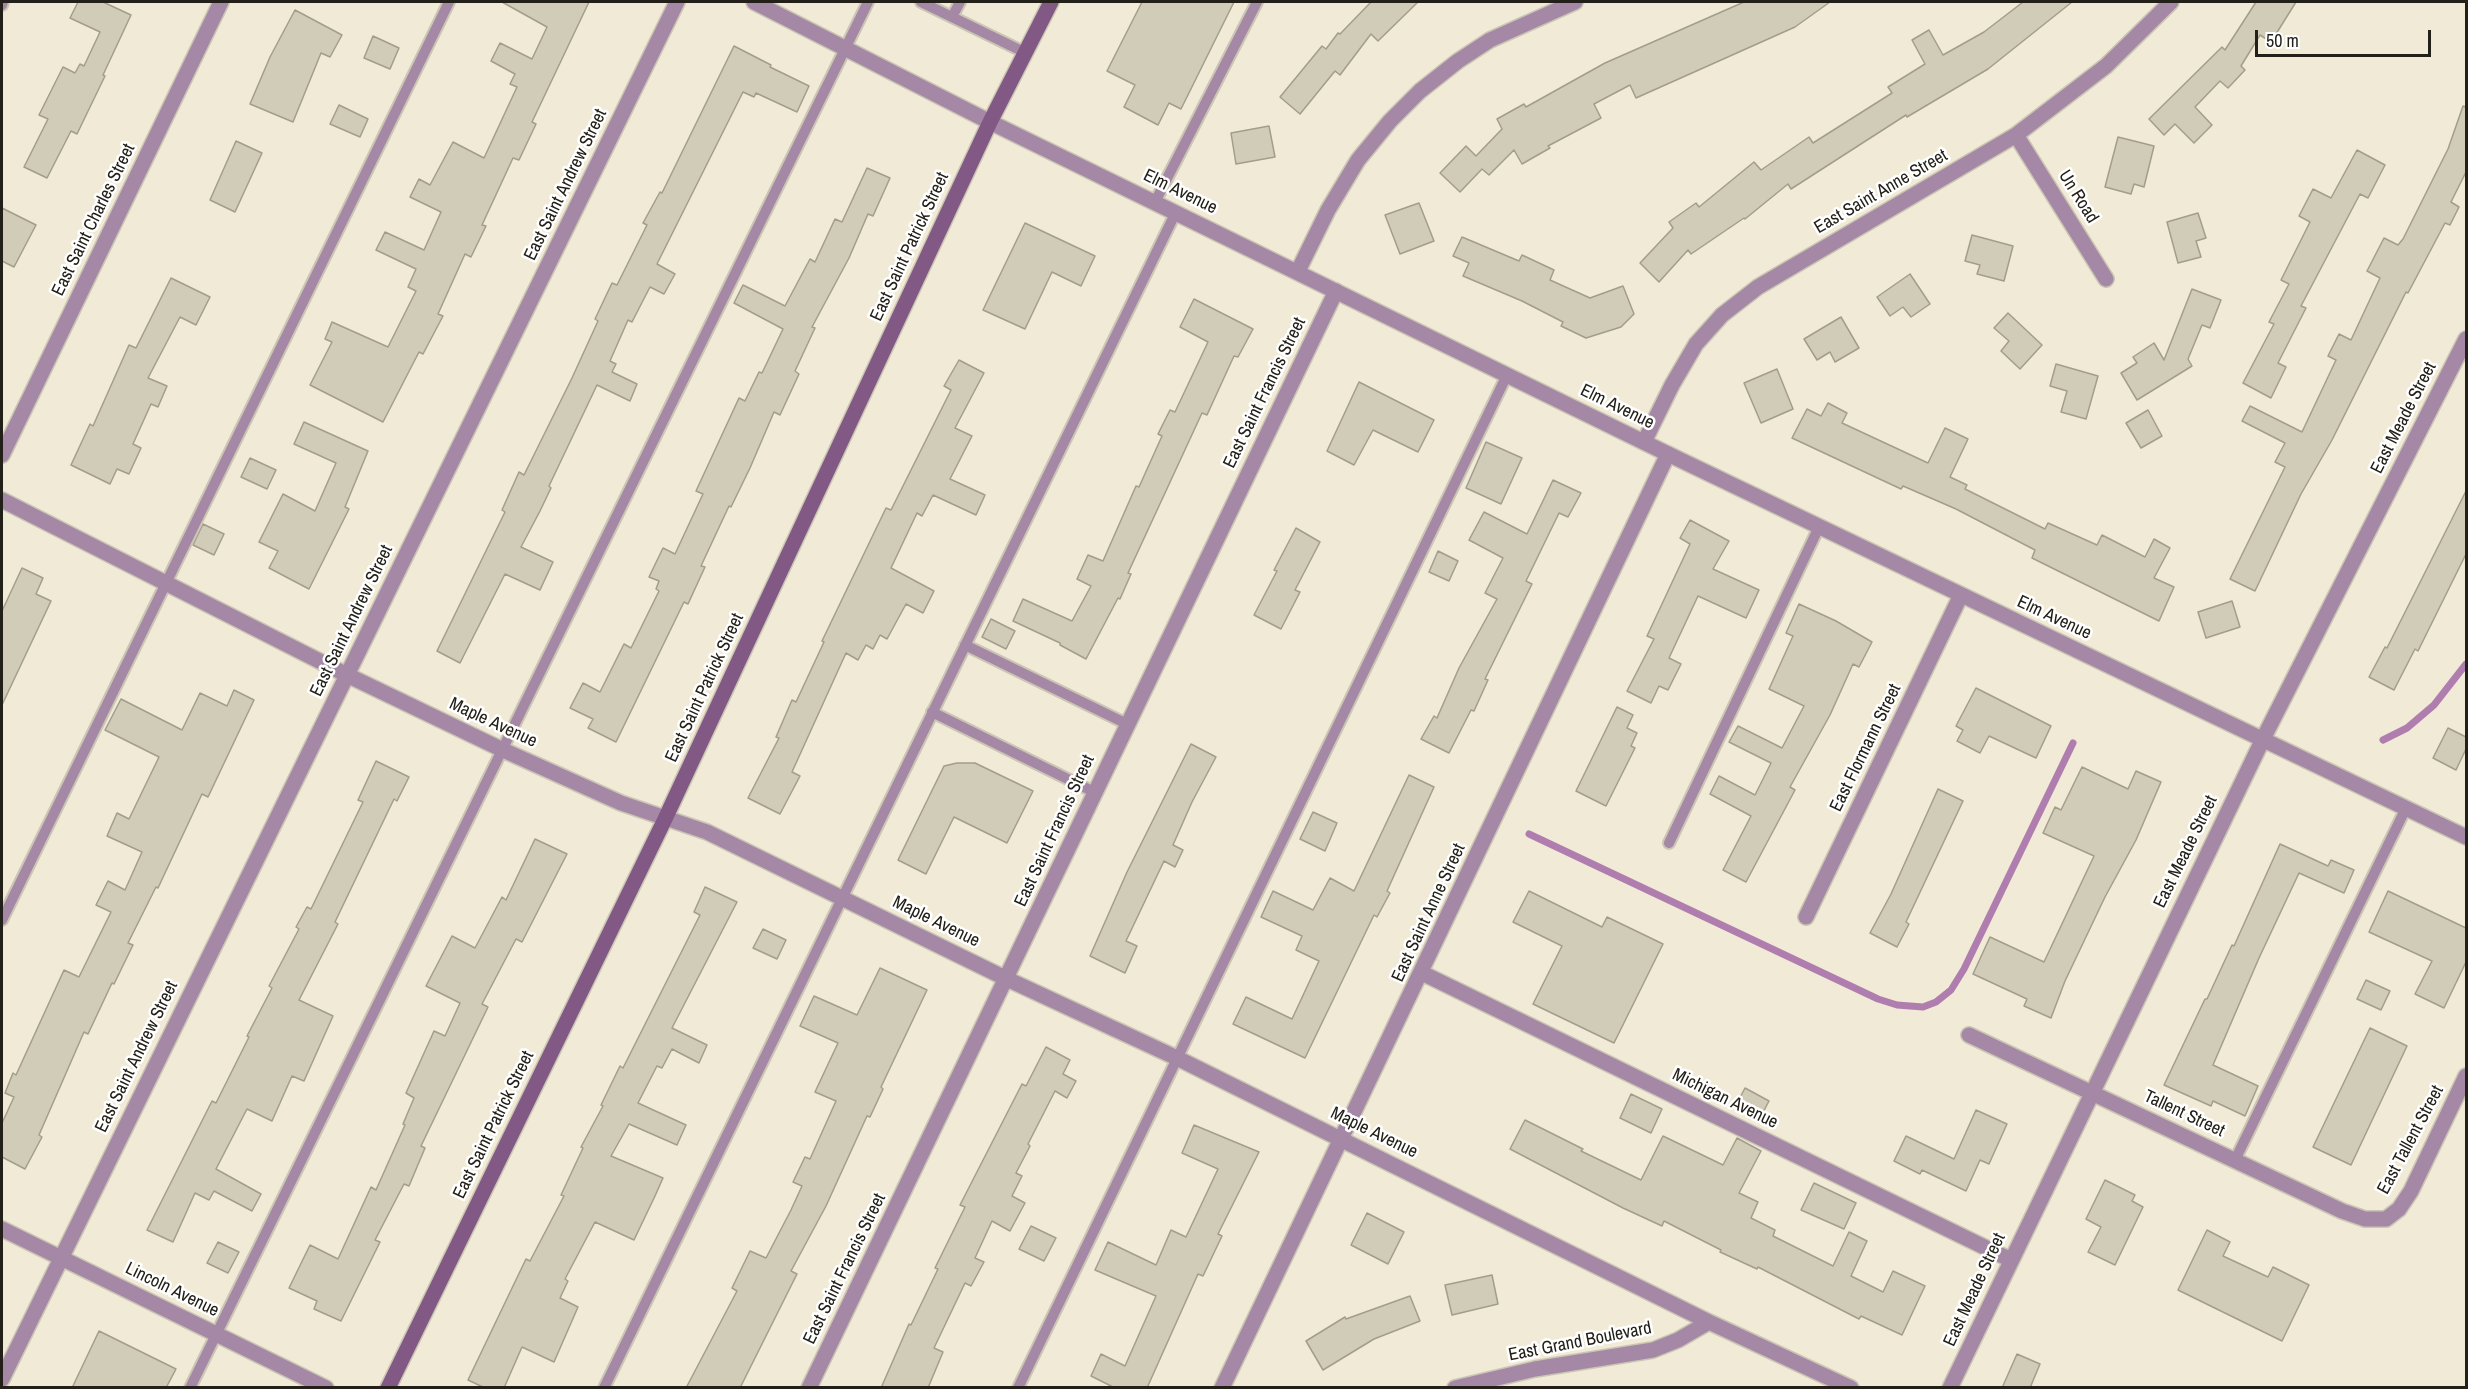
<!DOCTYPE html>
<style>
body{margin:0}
#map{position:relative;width:2468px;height:1389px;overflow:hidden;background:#f0ead6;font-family:"Archivo Narrow",sans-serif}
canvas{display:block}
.frame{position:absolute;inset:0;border:3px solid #222018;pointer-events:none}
.scale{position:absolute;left:2255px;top:30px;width:176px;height:27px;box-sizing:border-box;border:3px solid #222018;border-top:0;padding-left:8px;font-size:18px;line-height:21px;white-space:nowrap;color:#222018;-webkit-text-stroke:4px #fff;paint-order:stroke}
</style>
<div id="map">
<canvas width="2468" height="1389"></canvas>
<div class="frame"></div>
<div class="scale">50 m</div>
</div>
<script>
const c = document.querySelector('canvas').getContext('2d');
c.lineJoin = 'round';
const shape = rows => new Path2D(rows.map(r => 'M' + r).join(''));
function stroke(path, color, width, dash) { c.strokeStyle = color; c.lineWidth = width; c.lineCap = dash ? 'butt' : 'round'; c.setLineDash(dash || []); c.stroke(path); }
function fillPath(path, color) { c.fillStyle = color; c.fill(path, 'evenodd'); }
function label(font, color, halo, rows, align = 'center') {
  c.font = font + ' "Archivo Narrow",sans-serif'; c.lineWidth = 5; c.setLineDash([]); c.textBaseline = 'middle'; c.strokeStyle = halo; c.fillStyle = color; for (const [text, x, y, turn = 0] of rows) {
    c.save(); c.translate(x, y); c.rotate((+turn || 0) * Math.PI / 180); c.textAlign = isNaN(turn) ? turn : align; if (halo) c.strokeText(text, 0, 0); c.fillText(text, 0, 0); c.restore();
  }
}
const stream = shape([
 [2383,740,2407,728,2434,705,2466,664],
 [1529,834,1878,999,1897,1005,1923,1007,1936,1002,1951,990,1964,969,2073,743]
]);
const building = shape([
 [78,2,103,2,131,15,103,75,105,76,77,134,71,131,47,178,24,167,48,119,39,115,63,67,75,73,80,64,84,66,100,32,70,18,78,2],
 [502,2,589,2,532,122,536,124,519,160,513,158,482,225,486,226,471,257,465,254,438,314,443,316,423,354,419,352,383,422,310,385,332,342,325,339,332,322,388,347,416,291,408,287,416,269,376,250,385,232,424,250,441,212,410,197,419,179,430,185,453,142,484,158,517,87,510,84,515,74,491,61,500,43,532,59,547,27,502,2],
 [1142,2,1234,2,1181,109,1169,103,1158,125,1124,107,1135,85,1107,71,1142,2],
 [1371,2,1418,2,1378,41,1371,34,1340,75,1335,71,1300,114,1280,97,1322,46,1326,49,1338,33,1340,34,1371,2],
 [1744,2,1830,2,1795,27,1636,98,1630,85,1594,104,1601,118,1548,146,1550,148,1522,164,1514,150,1489,175,1482,169,1460,192,1440,173,1466,146,1476,156,1502,129,1497,119,1524,104,1526,107,1605,63,1744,2],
 [2023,2,2072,2,1988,69,1907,117,1906,115,1791,189,1788,184,1745,219,1744,218,1691,254,1688,250,1659,282,1640,263,1673,228,1669,222,1696,203,1699,207,1754,162,1761,170,1809,137,1813,143,1892,93,1888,87,1925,64,1912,40,1929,30,1943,55,1984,32,2023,2],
 [2256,2,2296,2,2271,42,2260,35,2241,66,2245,70,2228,88,2220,81,2195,107,2212,125,2194,143,2175,124,2164,135,2149,119,2222,47,2225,50,2256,2],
 [295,10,342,35,330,57,321,53,293,122,250,104,270,57,295,10],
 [373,36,399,48,390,69,364,58,373,36],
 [734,46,771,65,770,67,809,86,797,112,756,93,754,97,743,92,657,264,675,274,664,294,650,287,632,322,628,320,610,361,616,364,612,372,637,384,630,401,597,385,549,486,551,488,540,511,521,547,553,562,540,590,505,574,460,663,437,651,505,512,502,510,519,472,524,475,572,378,598,321,595,319,612,283,617,285,647,225,643,223,660,192,662,193,734,46],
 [339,105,368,119,360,137,330,124,339,105],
 [2463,106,2466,107,2466,172,2451,202,2459,207,2450,225,2445,223,2408,293,2406,292,2332,440,2301,494,2255,591,2230,579,2285,467,2275,462,2285,443,2242,421,2250,406,2302,432,2336,360,2328,356,2339,334,2351,340,2380,278,2367,271,2384,238,2398,245,2403,239,2448,149,2463,106],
 [1269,126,1275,157,1236,164,1231,133,1269,126],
 [2118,137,2154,146,2144,187,2134,184,2131,194,2105,187,2118,137],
 [236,141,262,153,235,212,210,200,236,141],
 [2357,150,2385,165,2368,198,2360,194,2301,306,2306,308,2278,363,2286,367,2271,398,2243,383,2274,324,2269,322,2289,284,2281,280,2310,222,2299,216,2313,189,2331,198,2357,150],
 [867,168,890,178,873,216,868,214,849,258,812,327,815,328,795,371,799,374,780,415,774,412,750,468,731,507,729,506,701,566,705,567,688,604,684,602,616,742,588,728,593,719,570,708,583,683,600,692,624,644,631,648,659,591,656,589,659,581,649,577,663,548,675,554,703,494,696,491,739,398,745,401,759,372,762,373,783,329,734,303,743,285,785,306,810,259,815,262,835,219,842,222,867,168],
 [1419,203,1434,241,1400,254,1385,215,1419,203],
 [2,208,36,225,14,267,2,261,2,208],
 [2198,213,2206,238,2196,241,2201,257,2178,263,2167,222,2198,213],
 [1025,223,1095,256,1081,286,1052,272,1025,329,983,310,1025,223],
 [1972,235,2013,246,2004,281,1977,274,1980,265,1965,261,1972,235],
 [1462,237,1519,261,1522,255,1554,270,1550,280,1590,298,1623,286,1634,314,1621,327,1586,338,1561,326,1563,322,1522,301,1463,276,1469,263,1453,256,1462,237],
 [1910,274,1930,304,1911,317,1903,307,1890,316,1877,297,1910,274],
 [171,278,210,297,196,325,180,317,148,378,167,386,158,407,151,404,133,444,141,448,129,474,117,469,110,484,71,465,90,424,93,426,129,345,136,348,171,278],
 [2192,289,2221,300,2210,328,2202,325,2188,359,2192,366,2137,400,2121,373,2137,363,2133,357,2154,343,2164,360,2192,289],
 [1194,299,1253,329,1238,357,1234,356,1207,415,1202,413,1128,573,1131,574,1120,599,1118,598,1086,659,1060,645,1060,643,1013,621,1023,599,1072,621,1091,586,1077,579,1088,555,1103,561,1136,486,1139,487,1162,436,1158,434,1170,410,1175,412,1208,342,1180,327,1194,299],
 [2008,313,2042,345,2020,369,2001,351,2009,341,1994,328,2008,313],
 [1841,317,1859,348,1835,362,1830,352,1817,360,1804,339,1841,317],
 [959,360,984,373,955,428,972,436,950,479,985,495,976,515,933,495,922,516,917,513,891,568,934,591,923,613,906,604,887,639,880,635,873,649,866,645,858,660,846,653,792,772,800,776,780,814,748,798,779,738,776,737,792,700,796,702,824,642,822,641,886,508,891,510,951,390,944,386,959,360],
 [2056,364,2098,376,2086,419,2061,412,2067,391,2050,386,2056,364],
 [1777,369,1793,409,1761,423,1744,383,1777,369],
 [1359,382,1434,420,1418,452,1373,430,1354,465,1327,451,1359,382],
 [1828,403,1847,413,1842,423,1928,463,1945,428,1968,439,1950,477,1967,485,1965,489,2045,529,2048,523,2097,545,2102,535,2145,557,2154,539,2170,548,2154,578,2174,587,2159,621,2032,558,2035,550,1956,509,1903,486,1901,489,1792,438,1807,409,1821,416,1828,403],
 [2148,410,2162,436,2141,448,2126,423,2148,410],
 [304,422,368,451,345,507,349,509,309,589,269,568,278,551,259,542,283,494,315,511,336,463,294,444,304,422],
 [1486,442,1522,458,1501,504,1466,488,1486,442],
 [250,458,276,470,267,489,241,477,250,458],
 [1553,480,1581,493,1568,517,1559,513,1526,581,1532,584,1485,679,1488,680,1474,711,1471,710,1449,753,1421,739,1434,716,1437,718,1459,668,1497,599,1485,593,1503,558,1469,540,1484,512,1527,534,1553,480],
 [2466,491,2466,554,2418,651,2415,649,2394,690,2369,677,2385,647,2387,648,2466,491],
 [1690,520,1729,541,1713,569,1759,590,1746,618,1698,596,1669,658,1681,664,1668,690,1659,686,1651,703,1627,691,1654,639,1647,636,1690,544,1680,538,1690,520],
 [203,524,224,534,214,555,193,545,203,524],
 [1296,528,1320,542,1295,590,1300,592,1281,629,1254,615,1277,571,1274,570,1296,528],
 [1438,551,1458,561,1449,581,1429,572,1438,551],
 [22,568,43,578,36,594,51,601,2,705,2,611,22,568],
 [2232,601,2240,627,2206,638,2198,612,2232,601],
 [1799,604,1836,621,1872,642,1859,667,1853,664,1830,715,1790,787,1795,790,1746,882,1723,870,1751,816,1710,794,1719,776,1755,795,1771,763,1729,742,1738,726,1782,748,1804,706,1769,689,1793,636,1786,633,1799,604],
 [991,619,1015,631,1006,649,982,637,991,619],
 [1976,688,2051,726,2036,758,1989,736,1980,753,1957,741,1963,730,1956,726,1976,688],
 [234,690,254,700,208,797,202,794,158,888,156,887,128,943,133,945,114,984,112,983,88,1034,84,1032,39,1135,42,1137,25,1169,2,1157,2,1123,14,1097,5,1093,13,1073,16,1075,64,970,79,977,111,912,96,905,108,881,125,890,142,852,107,836,117,813,129,819,159,757,105,730,121,699,182,730,200,693,227,706,234,690],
 [1617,707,1633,715,1627,728,1637,733,1631,746,1635,748,1606,806,1576,791,1617,707],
 [2448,728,2466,737,2466,749,2456,770,2433,758,2448,728],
 [1191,744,1216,757,1192,802,1173,845,1183,850,1175,867,1164,861,1126,941,1137,946,1125,973,1090,956,1127,872,1191,744],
 [376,761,409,777,397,801,394,799,335,922,338,924,299,1000,333,1016,304,1081,292,1076,272,1121,247,1109,216,1169,261,1194,252,1211,214,1191,209,1200,195,1193,173,1242,147,1230,212,1101,216,1103,249,1037,247,1036,272,988,269,986,299,929,296,927,307,907,311,909,363,802,358,800,376,761],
 [957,763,975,763,1033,791,1007,843,954,817,926,874,898,860,944,766,957,763],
 [2082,767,2128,789,2136,771,2161,782,2136,840,2105,897,2065,981,2051,1018,2024,1006,2027,999,1973,974,1990,937,2044,962,2094,856,2043,833,2055,807,2061,810,2082,767],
 [1409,775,1434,787,1387,891,1390,893,1377,917,1374,915,1305,1058,1233,1024,1246,997,1292,1019,1319,961,1296,950,1302,936,1261,917,1273,891,1313,910,1330,878,1354,891,1409,775],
 [1938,789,1963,801,1906,922,1909,924,1897,947,1870,933,1891,894,1938,789],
 [1313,812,1337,823,1325,851,1300,839,1313,812],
 [535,839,567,854,522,942,516,939,482,1004,488,1007,421,1146,425,1148,409,1186,404,1184,375,1240,380,1242,341,1321,314,1309,317,1301,289,1288,310,1245,338,1259,371,1187,376,1190,405,1125,403,1124,414,1098,406,1093,434,1031,445,1036,460,1003,426,986,452,936,475,948,502,897,506,900,535,839],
 [2280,844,2328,866,2331,860,2354,870,2344,893,2299,873,2259,958,2213,1065,2258,1086,2245,1116,2213,1101,2211,1106,2164,1085,2205,999,2207,999,2232,945,2234,946,2280,844],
 [705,887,737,902,672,1028,707,1045,699,1063,672,1049,662,1068,657,1066,638,1103,686,1125,677,1145,629,1124,611,1156,663,1178,655,1196,634,1240,595,1222,565,1279,568,1281,560,1298,578,1307,554,1362,522,1347,504,1388,485,1388,468,1380,513,1286,526,1259,530,1261,564,1196,561,1195,583,1148,581,1147,603,1106,601,1105,620,1066,623,1068,700,915,694,912,705,887],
 [1529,891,1602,927,1607,917,1663,944,1614,1043,1533,1004,1562,946,1513,922,1529,891],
 [2388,891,2466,928,2466,962,2444,1008,2415,994,2432,961,2369,932,2388,891],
 [763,929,786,940,777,959,753,948,763,929],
 [880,968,927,990,881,1087,883,1089,870,1117,867,1116,826,1206,791,1271,797,1274,740,1388,686,1388,737,1291,732,1288,750,1251,766,1258,791,1210,802,1186,793,1182,805,1157,810,1159,836,1101,815,1092,838,1043,800,1026,814,996,857,1015,880,968],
 [2366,980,2390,991,2381,1010,2357,999,2366,980],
 [2370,1028,2407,1046,2351,1165,2313,1147,2370,1028],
 [1046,1047,1070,1060,1063,1074,1076,1081,1067,1098,1055,1091,1028,1144,1030,1146,1016,1173,1022,1176,1012,1196,1025,1203,1010,1231,992,1221,975,1258,984,1262,971,1286,965,1283,934,1348,943,1352,928,1388,881,1388,909,1324,911,1325,938,1269,935,1268,965,1207,960,1205,1022,1084,1026,1086,1046,1047],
 [1745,1088,1769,1101,1759,1120,1735,1107,1745,1088],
 [1631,1094,1662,1109,1651,1133,1620,1118,1631,1094],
 [1976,1110,2007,1124,1989,1164,1980,1160,1966,1191,1922,1170,1920,1174,1894,1161,1906,1136,1954,1159,1976,1110],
 [1525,1120,1583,1149,1581,1151,1641,1180,1663,1136,1723,1165,1737,1138,1761,1151,1739,1193,1758,1202,1751,1218,1775,1230,1773,1236,1833,1266,1849,1232,1867,1241,1851,1276,1883,1292,1893,1271,1925,1286,1902,1335,1861,1316,1859,1319,1758,1267,1757,1269,1720,1252,1721,1250,1664,1221,1662,1226,1623,1208,1510,1149,1525,1120],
 [1194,1125,1259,1152,1218,1234,1222,1236,1203,1276,1198,1274,1147,1388,1115,1388,1091,1376,1101,1354,1125,1366,1156,1296,1095,1270,1108,1242,1156,1265,1171,1230,1186,1237,1218,1169,1182,1153,1194,1125],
 [2105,1180,2135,1195,2132,1201,2143,1207,2115,1265,2088,1252,2101,1227,2086,1219,2105,1180],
 [1814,1183,1856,1203,1844,1229,1801,1210,1814,1183],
 [1367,1213,1404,1232,1388,1264,1351,1245,1367,1213],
 [1031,1226,1056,1238,1044,1261,1019,1249,1031,1226],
 [2207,1230,2230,1242,2223,1256,2268,1277,2273,1267,2309,1285,2282,1341,2178,1290,2207,1230],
 [218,1242,239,1252,228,1273,207,1263,218,1242],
 [1492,1275,1498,1304,1452,1315,1445,1285,1492,1275],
 [1410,1296,1420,1321,1374,1339,1323,1370,1306,1341,1345,1317,1346,1319,1410,1296],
 [99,1331,176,1369,166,1388,72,1388,99,1331],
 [2017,1354,2040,1364,2030,1388,2002,1388,2017,1354]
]);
const service = shape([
 [921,2,1026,53],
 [2,5,3,2],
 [952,17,960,2],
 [1155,202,1257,2],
 [965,645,1127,724],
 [932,712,1094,792],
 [1669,843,1819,527],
 [2,920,449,2],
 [2235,1160,2406,808],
 [190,1388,868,2],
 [604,1388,1176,212],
 [1018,1388,1507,375]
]);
const minor = shape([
 [754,2,990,122],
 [2016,135,2106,279],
 [1298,271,1328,210,1358,160,1390,121,1420,91,1458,61,1490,40,1575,2],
 [1644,442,1672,385,1696,344,1722,315,1758,287,2016,135,2106,66,2171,2],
 [2,455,221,2],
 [2,500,347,675,503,750,621,803,707,832,1007,979,1177,1058,1709,1322,1851,1388],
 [1806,917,1961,595],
 [1422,973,2011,1260],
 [1969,1035,2342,1211,2365,1219,2386,1219,2399,1209,2411,1191,2466,1076],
 [2,1229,326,1388],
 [2,1379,677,2],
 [809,1388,1336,291],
 [1222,1388,1668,454],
 [1455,1388,1535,1369,1653,1350,1678,1340,1709,1322],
 [1950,1388,2263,739,2466,339]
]);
const tertiary = shape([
 [990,122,1668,454,2466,837]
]);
const secondary = shape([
 [388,1388,665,819,990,122,1051,2]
]);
const streetNames = [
 ["East Saint Andrew Street",566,185,-64],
 ["Elm Avenue",1180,192,26],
 ["East Saint Anne Street",1881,192,-30],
 ["Un Road",2078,197,58],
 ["East Saint Charles Street",94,220,-64],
 ["East Saint Patrick Street",910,247,-65],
 ["East Saint Francis Street",1265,393,-64],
 ["Elm Avenue",1617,407,26],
 ["East Meade Street",2404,418,-63],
 ["Elm Avenue",2054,618,25],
 ["East Saint Andrew Street",352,621,-64],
 ["East Saint Patrick Street",705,688,-65],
 ["Maple Avenue",493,723,25],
 ["East Flormann Street",1866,748,-64],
 ["East Saint Francis Street",1055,831,-65],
 ["East Meade Street",2186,852,-64],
 ["East Saint Anne Street",1429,913,-65],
 ["Maple Avenue",936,922,26],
 ["East Saint Andrew Street",137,1057,-64],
 ["Michigan Avenue",1725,1099,26],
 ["Tallent Street",2184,1114,25],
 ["East Saint Patrick Street",494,1125,-64],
 ["Maple Avenue",1374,1133,26],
 ["East Tallent Street",2411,1140,-62],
 ["East Saint Francis Street",845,1269,-64],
 ["Lincoln Avenue",172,1290,26],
 ["East Meade Street",1975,1290,-65],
 ["East Grand Boulevard",1580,1342,-11]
];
stroke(stream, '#af7eae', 7);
fillPath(building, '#d1ccb8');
stroke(building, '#a39d8b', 1.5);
stroke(service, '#cbc6b4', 14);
stroke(minor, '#cbc6b4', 18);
stroke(tertiary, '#cbc6b4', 18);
stroke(secondary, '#cbc6b4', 18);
stroke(service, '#a588a6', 10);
stroke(minor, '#a588a6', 15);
stroke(tertiary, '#a588a6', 15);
stroke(secondary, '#825884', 15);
label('18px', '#222018', '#fff', streetNames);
</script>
